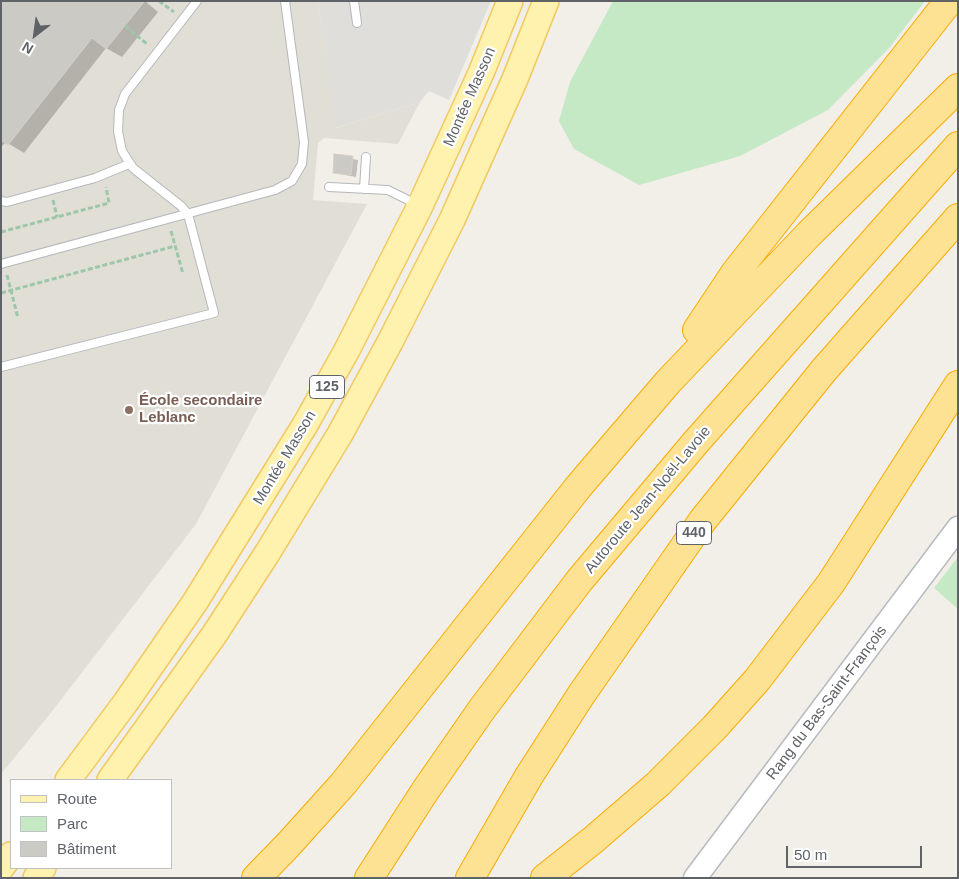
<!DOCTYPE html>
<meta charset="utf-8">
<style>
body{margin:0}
#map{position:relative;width:959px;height:879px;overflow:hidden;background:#f1efe8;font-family:Helvetica,sans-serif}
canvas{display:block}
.frame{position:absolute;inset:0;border:2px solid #5f6368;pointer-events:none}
.legend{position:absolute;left:10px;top:779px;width:162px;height:90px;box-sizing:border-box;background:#fff;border:1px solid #bfc1c3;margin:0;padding:6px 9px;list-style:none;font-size:15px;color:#5f6368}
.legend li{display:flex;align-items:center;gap:10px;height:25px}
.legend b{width:25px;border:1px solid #bfc1c3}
.north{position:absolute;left:10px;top:10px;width:50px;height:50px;-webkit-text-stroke:4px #fff;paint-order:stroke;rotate:210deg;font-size:14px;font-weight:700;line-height:20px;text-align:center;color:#5f6368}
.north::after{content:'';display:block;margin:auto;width:18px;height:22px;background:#5f6368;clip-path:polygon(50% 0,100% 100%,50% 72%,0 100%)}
.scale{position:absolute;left:786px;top:846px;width:136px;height:22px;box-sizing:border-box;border:2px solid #5f6368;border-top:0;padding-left:6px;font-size:15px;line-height:18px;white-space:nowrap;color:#5f6368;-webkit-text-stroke:4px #fff;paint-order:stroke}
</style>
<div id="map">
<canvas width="959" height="879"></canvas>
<div class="frame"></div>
<ul class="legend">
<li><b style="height:6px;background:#fff2af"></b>Route</li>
<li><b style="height:14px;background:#c5e8c5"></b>Parc</li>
<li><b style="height:14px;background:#cccac5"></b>Bâtiment</li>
</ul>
<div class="north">N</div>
<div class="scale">50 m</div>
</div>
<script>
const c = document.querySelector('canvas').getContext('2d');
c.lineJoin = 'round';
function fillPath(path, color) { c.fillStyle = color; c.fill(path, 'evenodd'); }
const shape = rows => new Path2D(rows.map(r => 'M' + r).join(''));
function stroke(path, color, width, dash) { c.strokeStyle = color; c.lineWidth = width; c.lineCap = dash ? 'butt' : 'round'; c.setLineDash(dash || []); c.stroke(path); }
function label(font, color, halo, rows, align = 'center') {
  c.font = font + ' Helvetica,sans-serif'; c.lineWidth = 4.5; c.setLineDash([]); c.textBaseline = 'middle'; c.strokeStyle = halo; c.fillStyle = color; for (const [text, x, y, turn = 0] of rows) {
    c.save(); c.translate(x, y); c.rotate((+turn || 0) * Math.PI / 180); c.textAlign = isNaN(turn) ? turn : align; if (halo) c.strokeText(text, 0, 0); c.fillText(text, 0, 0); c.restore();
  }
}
const industrial = shape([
 [318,1,491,1,449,100,429,91,420,102,335,128]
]);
const education = shape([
 [1,1,318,1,336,128,420,102,398,144,324,138,318,143,313,200,367,204,196,524,50,714,1,774]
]);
const green = shape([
 [613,1,925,1,890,47,828,110,740,156,639,185,574,149,559,121,570,82],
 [958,557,958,609,934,588]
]);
const shadow = shape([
 [1,1,145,1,158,12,122,57,106,48,24,153,6,142,1,147],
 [336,156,358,160,356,177,334,173]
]);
const building = shape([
 [1,1,144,2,106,49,92,38,8,145,1,140,1,1],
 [334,154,353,156,351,175,333,173,334,154]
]);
const path = shape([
 [159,1,174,12],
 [125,26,147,44],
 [53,200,57,217],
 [171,231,183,274],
 [1,232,109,203,106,187],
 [7,275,18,318],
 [1,293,175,246]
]);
const lane = shape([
 [354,1,357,23],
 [329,187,388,190,416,204],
 [364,189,366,157],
 [1,201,7,202,95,178,129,164],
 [1,264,275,190,292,181,302,164,304,142,285,1],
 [1,367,214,313,188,214,181,206,133,168,122,151,118,131,119,110,125,94,197,1]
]);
const secondary = shape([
 [695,878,958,528]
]);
const primary = shape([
 [68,780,126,702,195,602,305,425,347,350,420,206,481,73,510,1],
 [110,780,214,635,268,552,340,434,390,342,452,220,515,79,546,1],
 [1,868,11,855],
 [36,878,43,868]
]);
const highway = shape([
 [697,330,735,273,949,1],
 [256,878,288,845,343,784,579,486,668,382,809,234,958,88],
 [369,878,425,791,482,709,579,581,696,442,958,146],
 [470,878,529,776,581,695,703,520,824,370,958,218],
 [545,878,593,840,658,784,714,728,757,680,831,583,958,385]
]);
const markers = [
 [129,410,5,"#8d6e63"]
];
const shields = [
 [327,387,35],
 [694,533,35]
];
const shieldNames = [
 ["125",327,387],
 ["440",694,533]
];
const streetNames = [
 ["Montée Masson",470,97,-66],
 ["Montée Masson",285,458,-59],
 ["Autoroute Jean-Noël-Lavoie",648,500,-50],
 ["Rang du Bas-Saint-François",827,703,-53]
];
const educationNames = [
 ["École secondaire",139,401],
 ["Leblanc",139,418]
];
fillPath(industrial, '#e0deda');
fillPath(education, '#e1ded6');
fillPath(green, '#c5e8c5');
fillPath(shadow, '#0003');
fillPath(building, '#cccac5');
stroke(building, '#d6d1c6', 1);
stroke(lane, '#b5b8bc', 10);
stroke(secondary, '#b6babf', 25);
stroke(primary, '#f2c960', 28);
stroke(highway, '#f9ab00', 30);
stroke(path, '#9cc7a9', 3, [5, 2.5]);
stroke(lane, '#fff', 8);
stroke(secondary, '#fff', 22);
stroke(primary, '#fff2af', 25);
stroke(highway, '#fde293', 28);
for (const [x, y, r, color] of markers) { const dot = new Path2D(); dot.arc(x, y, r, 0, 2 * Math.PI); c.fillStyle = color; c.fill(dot); stroke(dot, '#fff', 2); }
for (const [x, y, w] of shields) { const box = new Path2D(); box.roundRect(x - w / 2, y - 11.5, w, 23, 4); c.fillStyle = '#fff'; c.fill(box); stroke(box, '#5f6368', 1); }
label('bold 14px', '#5f6368', null, shieldNames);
label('15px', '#5f6368', '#fff', streetNames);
label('bold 15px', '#785e54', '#fff', educationNames, 'left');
</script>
